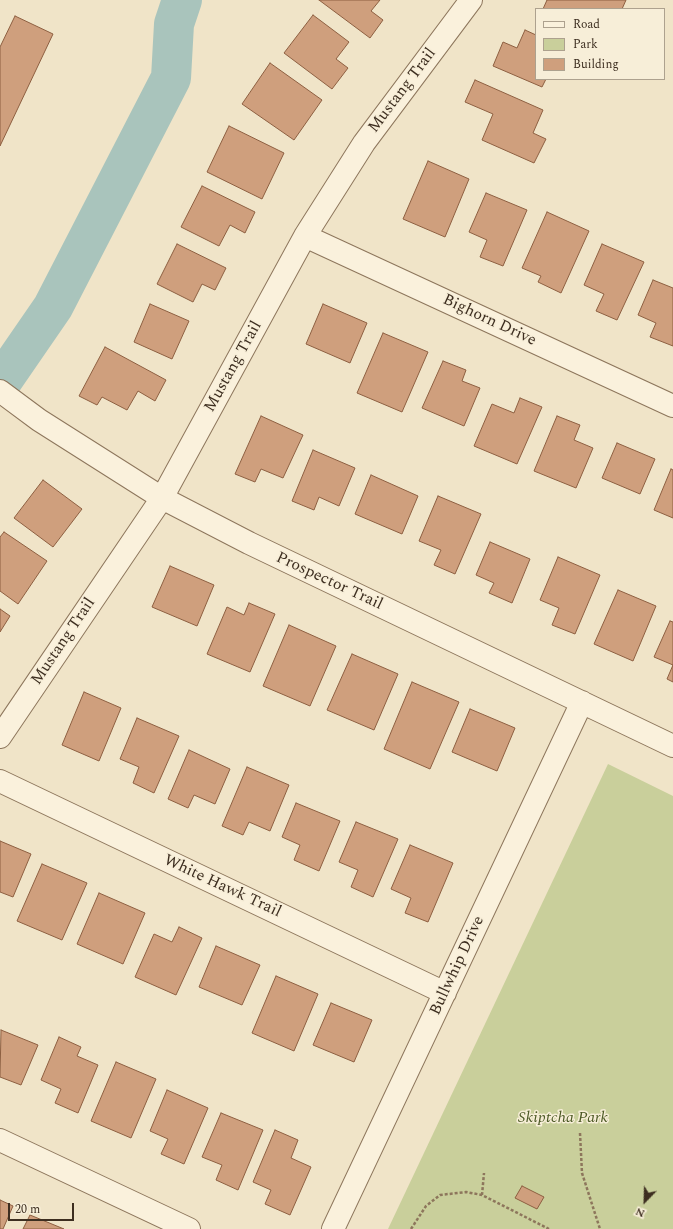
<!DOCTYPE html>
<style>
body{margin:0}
#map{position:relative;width:673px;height:1229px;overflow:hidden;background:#f0e4c8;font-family:Spectral,serif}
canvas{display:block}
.legend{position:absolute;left:535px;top:8px;width:130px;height:72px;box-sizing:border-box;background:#f7eed8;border:1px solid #ada18e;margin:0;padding:5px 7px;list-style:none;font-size:12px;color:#3d2e20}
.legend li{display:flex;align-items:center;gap:8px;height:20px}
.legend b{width:20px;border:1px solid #ada18e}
.north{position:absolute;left:625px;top:1181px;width:40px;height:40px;-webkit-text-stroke:3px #f7eed8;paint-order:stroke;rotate:203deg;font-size:11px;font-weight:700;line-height:16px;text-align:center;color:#3d2e20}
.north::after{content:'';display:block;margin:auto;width:14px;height:18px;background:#3d2e20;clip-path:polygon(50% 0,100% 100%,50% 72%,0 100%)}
.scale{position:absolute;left:8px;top:1203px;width:66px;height:18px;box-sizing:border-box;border:2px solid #3d2e20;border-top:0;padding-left:5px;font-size:12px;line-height:14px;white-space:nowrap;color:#3d2e20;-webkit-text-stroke:3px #f7eed8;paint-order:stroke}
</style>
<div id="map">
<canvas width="673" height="1229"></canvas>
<ul class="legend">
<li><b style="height:5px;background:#faf1dc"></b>Road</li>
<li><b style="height:11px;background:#c9cf9b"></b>Park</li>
<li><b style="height:11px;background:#cf9f7d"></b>Building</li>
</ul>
<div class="north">N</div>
<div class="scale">20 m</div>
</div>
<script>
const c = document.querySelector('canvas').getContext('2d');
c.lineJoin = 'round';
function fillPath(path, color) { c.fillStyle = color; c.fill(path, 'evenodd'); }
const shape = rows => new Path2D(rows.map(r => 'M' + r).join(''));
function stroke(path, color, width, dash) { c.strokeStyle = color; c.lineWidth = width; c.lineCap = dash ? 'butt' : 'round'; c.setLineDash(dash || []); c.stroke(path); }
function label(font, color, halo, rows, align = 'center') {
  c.font = font + ' Spectral,serif'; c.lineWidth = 3; c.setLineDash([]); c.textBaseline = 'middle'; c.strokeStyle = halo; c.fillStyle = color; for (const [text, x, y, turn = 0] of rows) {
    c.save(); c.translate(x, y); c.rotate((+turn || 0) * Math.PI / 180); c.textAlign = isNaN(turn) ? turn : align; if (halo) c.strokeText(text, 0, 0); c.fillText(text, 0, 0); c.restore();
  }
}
const green = shape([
 [608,764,673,796,673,1229,388,1229]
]);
const river = shape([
 [0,384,53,307,171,78,174,24,182,0]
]);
const building = shape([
 [319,0,380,0,371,11,383,20,370,38,319,0],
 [547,0,626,0,622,9,543,9,547,0],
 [313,15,349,42,336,59,348,68,332,89,284,53,313,15],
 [15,16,53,34,0,146,0,47,15,16],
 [525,30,536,35,536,79,546,79,542,87,493,66,503,42,517,48,525,30],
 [270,63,322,100,294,140,242,104,270,63],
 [475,80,543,110,533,133,546,139,534,163,482,140,493,114,465,102,475,80],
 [229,126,284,153,262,199,207,172,229,126],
 [428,161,469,179,445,237,403,219,428,161],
 [202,186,255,212,245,233,230,225,219,246,181,227,202,186],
 [486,193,527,210,503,266,480,257,487,240,469,232,486,193],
 [547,212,589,231,561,293,538,282,541,276,522,268,547,212],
 [177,244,226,268,215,290,202,284,193,302,157,284,177,244],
 [602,244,644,262,617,320,596,311,604,294,584,285,602,244],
 [653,280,673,288,673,346,650,337,656,323,638,315,653,280],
 [150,304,189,321,172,359,134,342,150,304],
 [323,304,367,323,350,363,306,344,323,304],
 [383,333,428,352,402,412,357,393,383,333],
 [105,347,166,380,155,401,138,391,127,410,102,397,97,405,79,396,105,347],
 [443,361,466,370,462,381,480,388,464,426,422,408,443,361],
 [520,398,542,407,517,464,474,446,492,404,514,413,520,398],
 [261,416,303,435,283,478,261,469,255,482,235,474,261,416],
 [557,416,580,425,574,440,593,448,576,488,534,471,557,416],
 [617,443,655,459,640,494,602,478,617,443],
 [313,450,355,468,339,506,319,497,314,510,292,501,313,450],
 [671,469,673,470,673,518,654,510,671,469],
 [371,475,418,496,402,534,355,514,371,475],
 [43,480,82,509,53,547,14,518,43,480],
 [438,496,481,514,455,574,434,565,441,550,419,541,438,496],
 [4,532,47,561,18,604,0,591,0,537,4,532],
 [490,542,530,559,512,603,489,593,494,583,476,575,490,542],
 [558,557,600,575,575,634,552,625,559,608,540,600,558,557],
 [170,566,214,585,197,626,152,607,170,566],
 [618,590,656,606,633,661,594,644,618,590],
 [249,603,275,614,250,672,207,654,227,607,244,615,249,603],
 [0,609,10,616,0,632,0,609],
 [670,621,673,622,673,665,654,657,670,621],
 [289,625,336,646,310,706,263,686,289,625],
 [352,654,398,674,374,730,327,710,352,654],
 [673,665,673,682,667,679,673,665],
 [412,682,459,702,430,769,384,749,412,682],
 [84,692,121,708,99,761,62,745,84,692],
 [470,709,515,728,497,771,452,752,470,709],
 [137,718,179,736,154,793,133,783,139,767,120,759,137,718],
 [189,750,230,769,215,804,194,795,188,808,168,799,189,750],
 [247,767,289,785,270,831,249,822,243,835,222,826,247,767],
 [296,803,340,821,319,871,294,860,300,845,282,837,296,803],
 [356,822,398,839,373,897,351,887,358,870,339,862,356,822],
 [0,841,31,854,13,897,0,892,0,841],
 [410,845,453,863,428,922,405,913,411,898,391,889,410,845],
 [42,864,87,883,62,940,17,921,42,864],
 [99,893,145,913,123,964,77,944,99,893],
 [179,927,202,938,176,995,135,977,154,934,172,942,179,927],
 [216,946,260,965,242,1005,199,987,216,946],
 [276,976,318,994,294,1051,252,1033,276,976],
 [331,1003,372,1020,354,1062,313,1045,331,1003],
 [1,1030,38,1045,21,1085,0,1077,1,1030],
 [59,1037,81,1047,77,1056,98,1065,78,1113,55,1103,61,1089,41,1080,59,1037],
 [116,1062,156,1079,131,1138,91,1121,116,1062],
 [167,1090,208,1108,184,1164,161,1154,168,1139,150,1131,167,1090],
 [221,1113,263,1130,238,1190,216,1180,222,1165,202,1157,221,1113],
 [275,1130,298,1140,291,1158,311,1167,290,1215,265,1204,271,1190,253,1182,275,1130],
 [522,1186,544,1197,537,1209,515,1198,522,1186],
 [0,1200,13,1206,3,1229,0,1229,0,1200],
 [30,1215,64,1229,23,1229,30,1215]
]);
const path = shape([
 [580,1133,582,1173,600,1229],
 [482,1195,484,1173],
 [411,1229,426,1206,440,1195,466,1192,482,1195,549,1229]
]);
const street = shape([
 [305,236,673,406],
 [0,391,39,420,162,498,249,543,673,746],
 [0,737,162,498,305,236,364,143,471,0],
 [0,781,445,993],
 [0,1140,189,1229],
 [333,1229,582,702]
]);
const streetNames = [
 ["Mustang Trail",403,91,-53],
 ["Bighorn Drive",489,321,25],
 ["Mustang Trail",234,367,-61],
 ["Prospector Trail",329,582,25],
 ["Mustang Trail",64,642,-56],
 ["White Hawk Trail",222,887,25],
 ["Bullwhip Drive",458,966,-65]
];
const parkNames = [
 ["Skiptcha Park",563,1119]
];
fillPath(green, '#c9cf9b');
stroke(river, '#a9c4bc', 40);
fillPath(building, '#cf9f7d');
stroke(building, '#8d5f41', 1);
stroke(street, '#8d765c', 24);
stroke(path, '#8d765c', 2.5, [3, 2]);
stroke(street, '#faf1dc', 22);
label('16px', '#3d2e20', '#f7eed8', streetNames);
label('italic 16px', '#4d5a26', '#f7eed8', parkNames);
</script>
